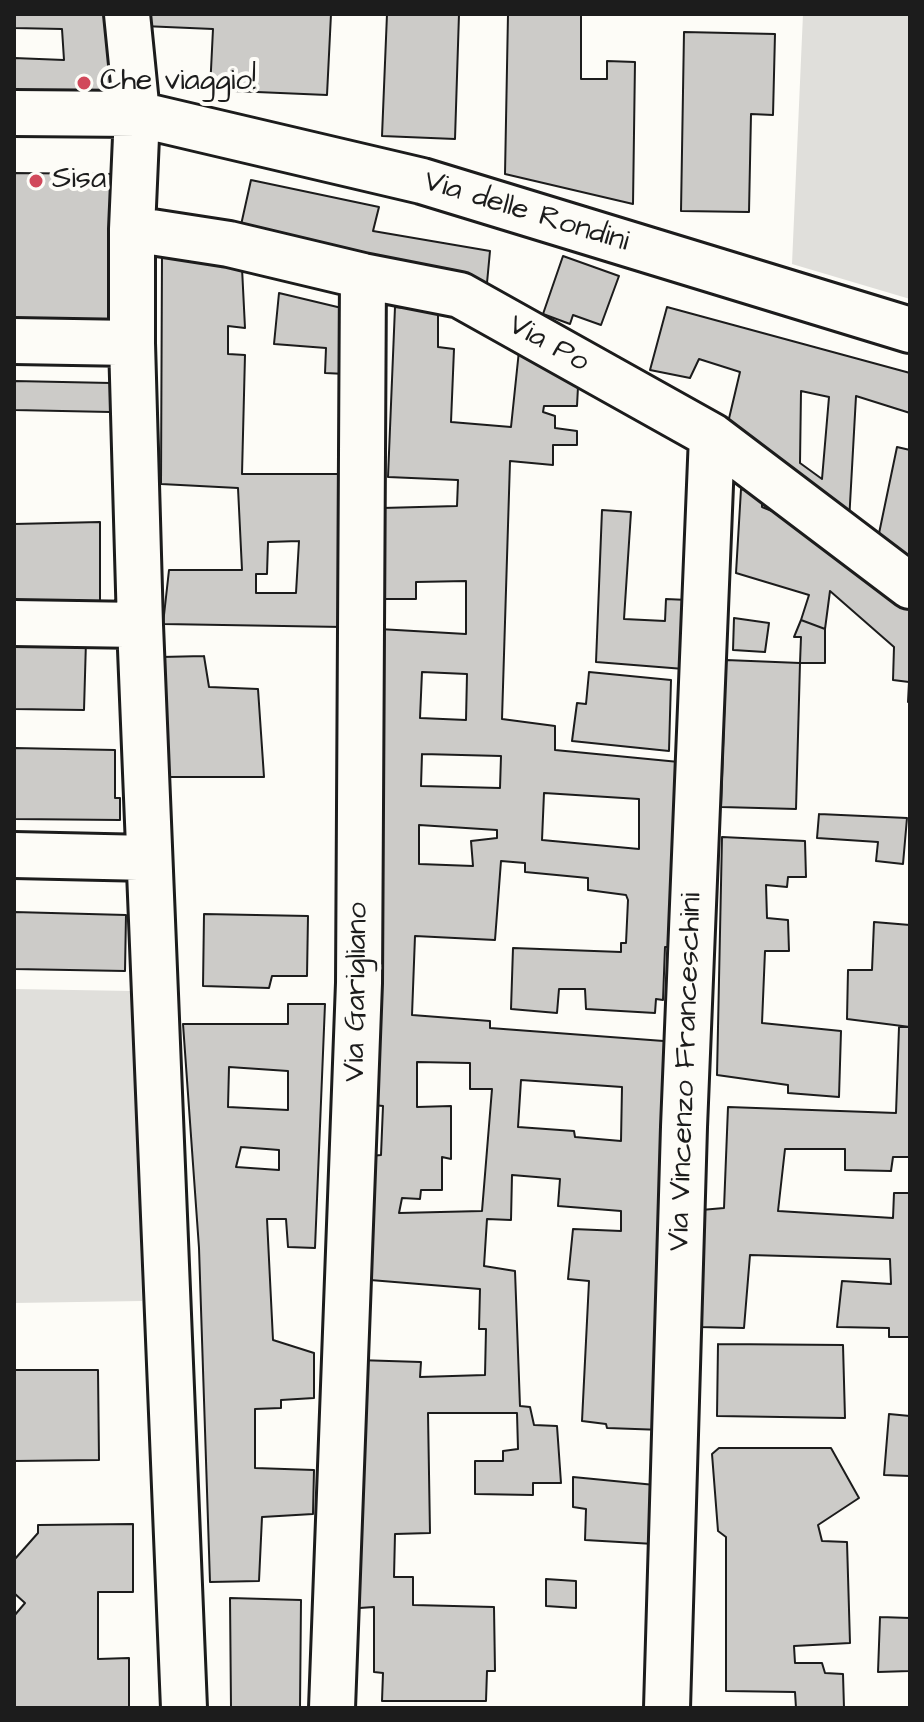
<!DOCTYPE html>
<style>
body{margin:0}
#map{position:relative;width:924px;height:1722px;overflow:hidden;background:#fdfcf7;font-family:"Architects Daughter",sans-serif}
canvas{display:block}
.frame{position:absolute;inset:0;border:16px solid #1c1c1c;pointer-events:none}
</style>
<div id="map">
<canvas width="924" height="1722"></canvas>
<div class="frame"></div>
</div>
<script>
const c = document.querySelector('canvas').getContext('2d');
c.lineJoin = 'round';
function fillPath(path, color) { c.fillStyle = color; c.fill(path, 'evenodd'); }
const shape = rows => new Path2D(rows.map(r => 'M' + r).join(''));
function stroke(path, color, width, dash) { c.strokeStyle = color; c.lineWidth = width; c.lineCap = dash ? 'butt' : 'round'; c.setLineDash(dash || []); c.stroke(path); }
function label(font, color, halo, rows, align = 'center') {
  c.font = font + ' "Architects Daughter",sans-serif'; c.lineWidth = 8; c.setLineDash([]); c.textBaseline = 'middle'; c.strokeStyle = halo; c.fillStyle = color; for (const [text, x, y, turn = 0] of rows) {
    c.save(); c.translate(x, y); c.rotate((+turn || 0) * Math.PI / 180); c.textAlign = isNaN(turn) ? turn : align; if (halo) c.strokeText(text, 0, 0); c.fillText(text, 0, 0); c.restore();
  }
}
const green = shape([
 [803,14,910,14,910,299,792,264],
 [14,989,133,991,142,1301,14,1303]
]);
const building = shape([
 [14,14,114,14,123,97,14,97,14,58,64,60,62,29,14,28,14,14],
 [142,14,331,14,327,95,210,90,213,29,143,26,142,14],
 [387,14,459,14,455,139,382,136,387,14],
 [508,14,581,14,581,79,607,79,607,61,635,62,633,204,505,174,508,14],
 [684,32,775,34,773,115,751,114,749,212,681,211,684,32],
 [14,173,113,174,110,324,14,323,14,173],
 [251,180,379,207,373,231,490,251,487,283,478,287,237,243,251,180],
 [162,254,242,268,245,328,228,326,228,354,245,355,242,474,347,474,343,627,163,624,169,570,242,570,238,488,161,484,162,254],
 [299,541,296,593,256,593,256,574,267,574,268,542,299,541],
 [563,256,619,276,601,325,573,315,570,324,543,314,563,256],
 [279,293,350,310,346,374,325,373,326,348,274,344,279,293],
 [395,307,438,311,438,347,454,349,451,422,511,427,520,341,579,368,577,406,544,406,543,412,555,416,555,428,577,431,577,445,553,445,553,465,510,461,502,719,555,726,555,750,679,762,677,947,665,947,663,1000,656,999,655,1013,586,1009,585,989,559,989,557,1013,511,1009,513,948,621,952,621,943,626,943,628,900,626,895,588,890,588,878,525,872,525,863,501,861,495,940,415,936,412,1015,490,1021,490,1028,677,1042,663,1430,607,1428,606,1424,582,1421,589,1281,568,1279,573,1229,621,1231,621,1211,558,1206,560,1179,512,1175,511,1220,487,1219,484,1266,515,1271,520,1406,530,1407,534,1425,557,1426,561,1483,533,1483,533,1495,475,1494,475,1461,503,1461,503,1451,518,1449,517,1413,428,1413,430,1533,395,1534,394,1577,413,1577,413,1605,494,1607,495,1671,487,1671,486,1701,382,1701,383,1673,374,1672,374,1607,345,1609,357,1360,421,1362,420,1377,485,1375,486,1329,479,1329,480,1289,358,1279,361,1157,381,1155,383,1106,364,1104,379,629,466,634,466,581,416,582,416,599,379,599,382,508,457,506,458,480,388,477,395,307],
 [422,672,467,674,466,720,420,718,422,672],
 [422,754,501,756,500,788,421,786,422,754],
 [544,793,639,799,639,849,542,840,544,793],
 [419,825,497,830,497,838,471,841,473,866,419,864,419,825],
 [417,1062,470,1063,470,1089,492,1089,482,1211,399,1213,402,1198,420,1199,421,1190,442,1190,442,1157,451,1159,451,1106,417,1107,417,1062],
 [521,1080,622,1087,621,1141,575,1137,574,1131,518,1127,521,1080],
 [667,307,910,373,910,413,856,396,849,522,727,427,740,372,699,359,690,378,650,370,667,307],
 [801,391,829,397,822,479,800,463,801,391],
 [14,381,111,383,110,412,14,410,14,381],
 [897,447,910,450,910,567,877,543,897,447],
 [741,489,762,495,762,507,832,535,910,599,910,702,908,702,909,682,893,680,894,647,830,591,825,629,801,620,809,595,736,573,741,489],
 [602,510,631,512,624,619,665,621,666,599,688,600,684,669,596,662,602,510],
 [100,522,100,603,14,602,14,524,100,522],
 [734,618,769,623,765,652,733,650,734,618],
 [801,620,825,629,825,663,800,663,801,637,794,637,801,620],
 [14,639,86,641,84,710,14,709,14,639],
 [204,656,209,687,258,689,264,777,167,777,161,657,204,656],
 [726,660,800,663,796,809,721,807,726,660],
 [589,672,671,680,669,751,572,741,577,703,586,704,589,672],
 [14,748,115,750,115,798,120,798,120,820,14,819,14,748],
 [819,814,907,818,903,864,876,861,878,842,817,838,819,814],
 [722,837,805,841,806,877,788,877,787,887,766,885,767,918,788,920,789,951,765,951,762,1023,841,1031,839,1097,788,1093,788,1085,717,1075,722,837],
 [14,912,126,915,125,971,14,969,14,912],
 [204,914,308,916,307,976,272,976,269,988,203,986,204,914],
 [874,922,910,925,910,1027,847,1019,848,970,872,970,874,922],
 [288,1004,325,1004,315,1248,288,1247,286,1219,267,1219,273,1340,314,1353,314,1398,281,1400,281,1408,255,1409,255,1468,314,1470,313,1514,262,1517,259,1581,210,1582,199,1248,183,1024,288,1024,288,1004],
 [229,1067,288,1071,288,1110,228,1107,229,1067],
 [241,1147,279,1150,279,1170,236,1167,241,1147],
 [899,1027,910,1027,910,1157,893,1157,891,1171,845,1170,845,1149,785,1149,778,1211,893,1218,894,1193,910,1193,910,1337,889,1337,889,1328,837,1327,842,1281,891,1284,890,1259,750,1255,744,1328,699,1327,701,1210,724,1208,728,1107,896,1113,899,1027],
 [718,1344,843,1345,845,1418,717,1416,718,1344],
 [14,1370,98,1370,99,1460,14,1461,14,1370],
 [889,1414,910,1416,910,1476,884,1475,889,1414],
 [719,1448,831,1448,859,1498,818,1525,822,1541,847,1542,850,1643,794,1646,795,1663,822,1663,825,1673,843,1674,844,1708,796,1708,795,1692,726,1691,726,1537,718,1531,712,1454,719,1448],
 [573,1477,655,1485,654,1544,585,1540,586,1509,573,1507,573,1477],
 [133,1524,133,1592,98,1592,98,1659,129,1658,129,1708,14,1708,14,1616,25,1603,14,1593,14,1560,38,1533,38,1525,133,1524],
 [546,1579,576,1581,576,1608,546,1606,546,1579],
 [230,1598,301,1600,300,1708,231,1708,230,1598],
 [880,1617,910,1618,910,1671,878,1672,880,1617]
]);
const minor = shape([
 [127,14,137,114,132,229,132,343,140,625,184,1708],
 [14,113,137,114,422,181,910,330],
 [132,229,229,244,363,276,460,295,712,436,910,586],
 [14,341,132,343],
 [14,623,140,625],
 [14,855,149,858],
 [332,1708,359,983,363,276],
 [667,1708,684,1127,712,436]
]);
const markers = [
 [84,83,8,"#d1495b"],
 [36,181,8,"#d1495b"]
];
const poiNames = [
 ["Che viaggio!",100,83],
 ["Sisa",52,181]
];
const streetNames = [
 ["Via delle Rondini",526,213,17],
 ["Via Po",548,345,29],
 ["Via Garigliano",358,992,-89],
 ["Via Vincenzo Franceschini",687,1072,-88]
];
fillPath(green, '#e0dfdb');
fillPath(building, '#cccbc8');
stroke(building, '#1c1c1c', 2);
stroke(minor, '#1c1c1c', 50);
stroke(minor, '#fdfcf7', 44);
for (const [x, y, r, color] of markers) { const dot = new Path2D(); dot.arc(x, y, r, 0, 2 * Math.PI); c.fillStyle = color; c.fill(dot); stroke(dot, '#fdfcf7', 3); }
label('30px', '#1c1c1c', '#fdfcf7', poiNames, 'left');
label('30px', '#1c1c1c', '#fdfcf7', streetNames);
</script>
